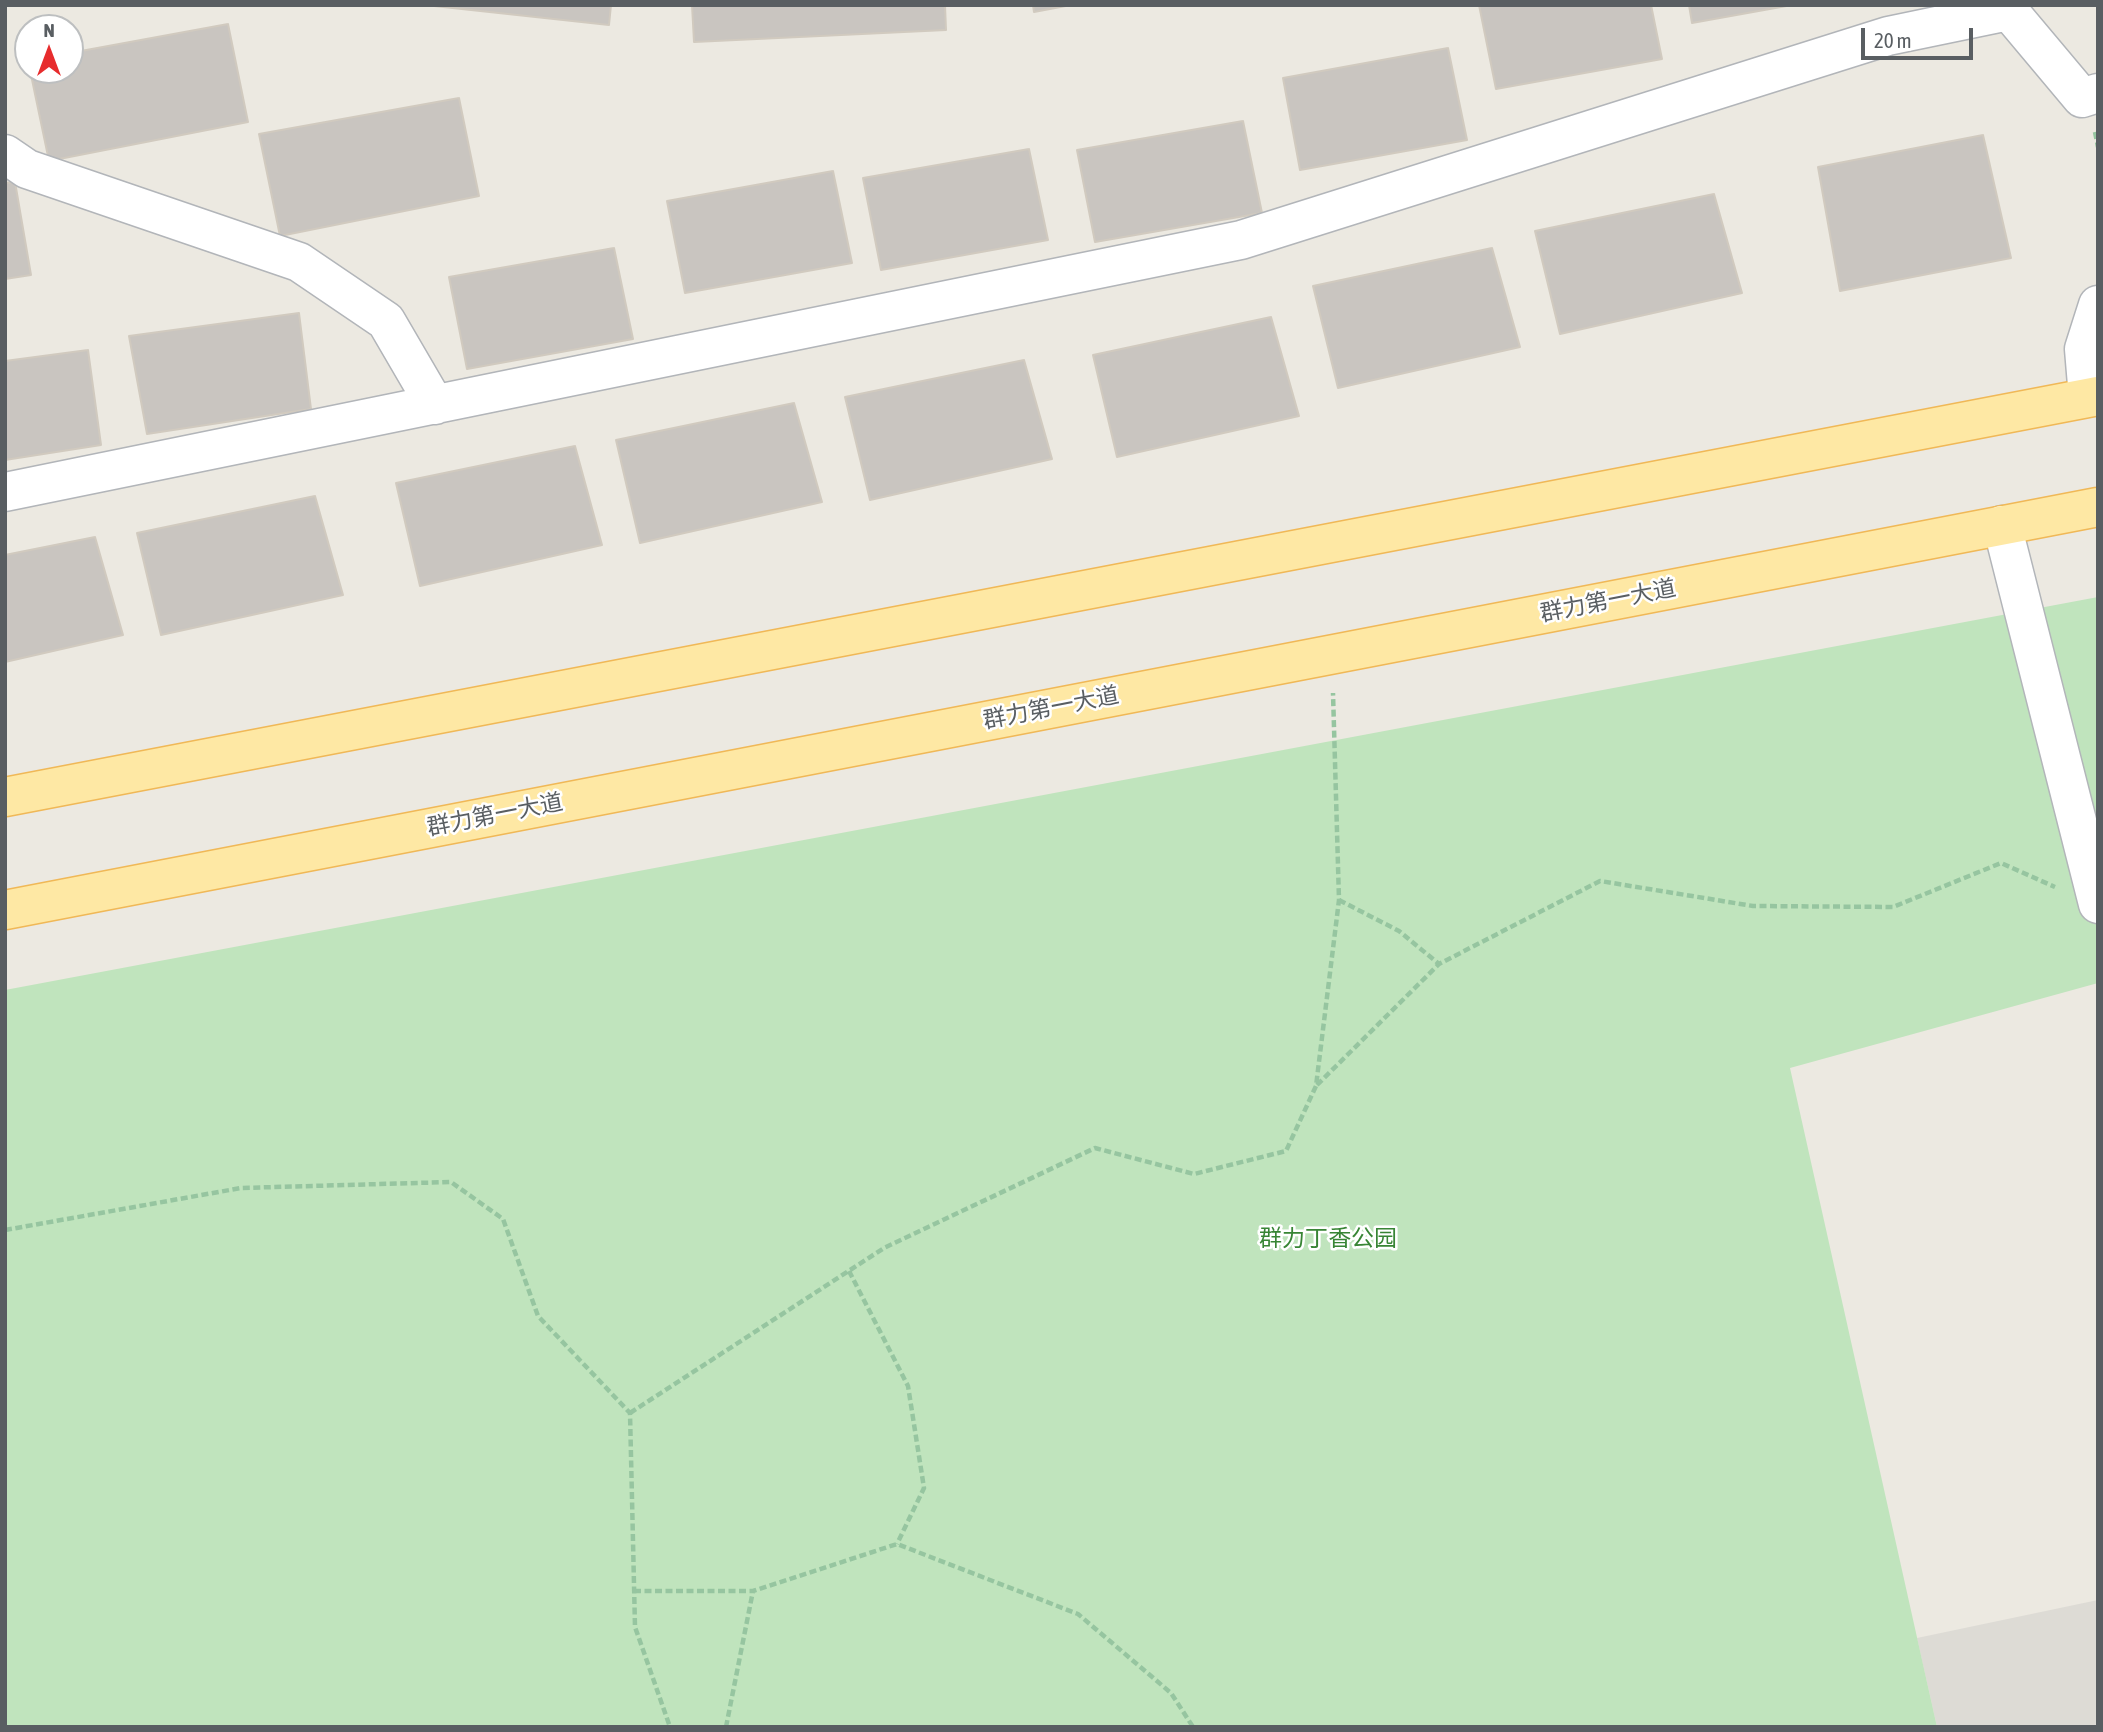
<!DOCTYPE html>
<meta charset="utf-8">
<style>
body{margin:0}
#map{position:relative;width:2103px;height:1732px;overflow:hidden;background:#ece9e1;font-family:"Asap Condensed",sans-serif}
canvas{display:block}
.frame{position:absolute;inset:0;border:7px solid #595e62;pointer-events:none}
.north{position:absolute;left:14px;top:14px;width:70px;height:70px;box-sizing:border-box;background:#fff;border:2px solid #bdbfc0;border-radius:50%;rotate:0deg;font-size:19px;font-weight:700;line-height:28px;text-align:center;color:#595e62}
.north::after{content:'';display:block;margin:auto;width:24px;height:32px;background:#e72c2d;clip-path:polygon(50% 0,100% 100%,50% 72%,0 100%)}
.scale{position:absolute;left:1861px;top:28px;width:112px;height:32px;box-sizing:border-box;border:4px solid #595e62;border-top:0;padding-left:9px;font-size:21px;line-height:24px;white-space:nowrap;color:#595e62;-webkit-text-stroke:5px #fff;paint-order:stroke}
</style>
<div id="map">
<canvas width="2103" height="1732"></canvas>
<div class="frame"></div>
<div class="north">N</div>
<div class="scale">20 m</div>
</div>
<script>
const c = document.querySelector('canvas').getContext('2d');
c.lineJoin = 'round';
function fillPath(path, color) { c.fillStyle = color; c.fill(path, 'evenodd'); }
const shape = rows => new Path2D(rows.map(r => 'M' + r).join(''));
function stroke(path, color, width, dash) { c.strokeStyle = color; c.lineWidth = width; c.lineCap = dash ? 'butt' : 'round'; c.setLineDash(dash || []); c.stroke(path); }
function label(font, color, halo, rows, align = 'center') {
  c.font = font + ' "Asap Condensed","Noto Sans SC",sans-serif'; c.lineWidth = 5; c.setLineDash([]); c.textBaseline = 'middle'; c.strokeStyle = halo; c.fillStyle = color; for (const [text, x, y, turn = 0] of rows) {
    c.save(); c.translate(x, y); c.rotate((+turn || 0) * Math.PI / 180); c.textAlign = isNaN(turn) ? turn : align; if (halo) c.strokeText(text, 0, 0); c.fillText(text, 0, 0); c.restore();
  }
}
const industrial = shape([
 [2098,1600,2098,1727,1937,1727,1917,1638]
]);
const green = shape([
 [2098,597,2098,983,1790,1068,1937,1727,5,1727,5,990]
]);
const building = shape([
 [425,5,611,5,609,25,425,5],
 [692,5,945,5,946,30,694,42,692,5],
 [1033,5,1071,5,1034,12,1033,5],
 [1479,5,1651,5,1662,59,1496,89,1479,5],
 [1689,5,1792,5,1692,23,1689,5],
 [228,24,248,122,49,161,30,70,70,70,70,53,228,24],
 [1448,48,1467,140,1300,170,1283,78,1448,48],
 [459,98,479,196,280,236,259,134,459,98],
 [1243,121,1262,213,1095,242,1077,150,1243,121],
 [1983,135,2011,258,1840,291,1818,167,1983,135],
 [1029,149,1048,240,881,270,863,178,1029,149],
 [833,171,852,263,685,293,667,201,833,171],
 [15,182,31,275,5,279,5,183,15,182],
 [1714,194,1742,293,1560,334,1535,231,1714,194],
 [614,248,633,339,467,369,449,277,614,248],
 [1492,248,1520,347,1338,388,1313,286,1492,248],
 [299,313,311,409,147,434,129,336,299,313],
 [1271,317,1299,416,1117,457,1093,355,1271,317],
 [88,350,101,445,5,460,5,361,88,350],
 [1024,360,1052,459,870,500,845,397,1024,360],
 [794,403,822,502,640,543,616,440,794,403],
 [575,446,602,545,420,586,396,483,575,446],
 [315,496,343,595,161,635,137,533,315,496],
 [95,537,123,635,5,662,5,555,95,537]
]);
const path = shape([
 [2095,132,2098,147],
 [1339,900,1399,931,1439,964],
 [1317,1085,1439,964,1600,881,1753,906,1893,907,2001,863,2055,887],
 [5,1230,241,1188,451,1182,503,1219,538,1316,630,1413,635,1627,670,1727],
 [849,1271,908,1386,924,1488,897,1544],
 [630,1413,884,1248,1095,1148,1194,1174,1286,1151,1316,1086,1339,900,1333,693],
 [634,1591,753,1591,897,1544,1078,1614,1171,1693,1193,1727],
 [726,1727,753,1591]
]);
const minor = shape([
 [5,154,27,169,299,262,386,321,435,405],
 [2088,397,2084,349,2098,305],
 [5,492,1241,240,1888,36,2009,11,2082,98,2098,93],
 [2002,525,2098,904]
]);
const major = shape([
 [5,797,2098,396],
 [5,910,2098,507]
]);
const streetNames = [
 ["群力第一大道",1608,601,-11],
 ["群力第一大道",1051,708,-11],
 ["群力第一大道",495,815,-11]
];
const parkNames = [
 ["群力丁香公园",1328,1239]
];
fillPath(industrial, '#dddbd5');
fillPath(green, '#c0e4bd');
fillPath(building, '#c9c5c0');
stroke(building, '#d1cabf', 2);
stroke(minor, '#b2b5b9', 41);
stroke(major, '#f0b857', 41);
stroke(path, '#96c5a0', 4.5, [7, 3.5]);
stroke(minor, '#fff', 38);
stroke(major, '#fee8a4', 38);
label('23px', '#595e62', '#fff', streetNames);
label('23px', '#388535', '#fff', parkNames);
</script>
